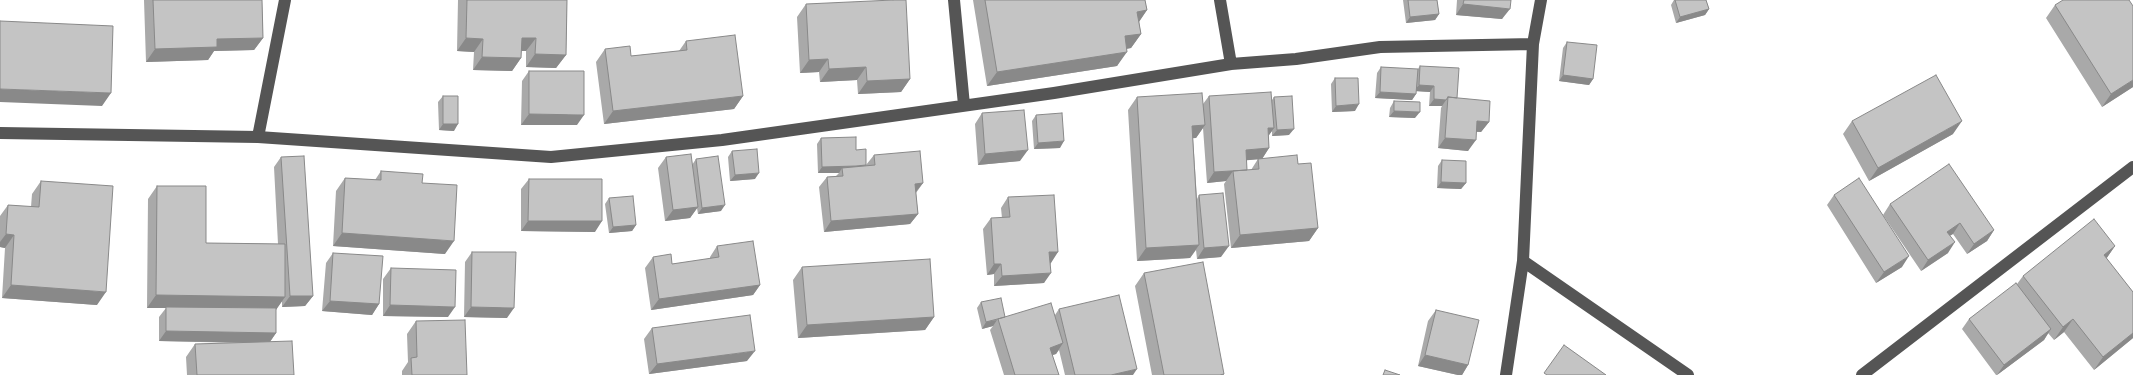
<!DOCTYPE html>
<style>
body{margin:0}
canvas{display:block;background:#fff}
</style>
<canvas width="2133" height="375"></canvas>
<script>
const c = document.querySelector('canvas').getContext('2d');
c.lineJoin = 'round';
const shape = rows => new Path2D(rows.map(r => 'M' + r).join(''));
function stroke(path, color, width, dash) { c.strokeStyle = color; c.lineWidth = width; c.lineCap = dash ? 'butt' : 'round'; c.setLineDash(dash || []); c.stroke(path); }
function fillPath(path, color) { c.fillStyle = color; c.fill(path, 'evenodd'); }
const minor = shape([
 [954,0,964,105],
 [1220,0,1231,64],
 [0,133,258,137,551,157,722,140,1054,93,1231,64,1296,59,1380,47,1533,44],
 [258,137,285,0],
 [1523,261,1688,375],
 [1506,375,1523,261,1533,44,1541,0],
 [1862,375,2133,167]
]);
const wall = shape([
 [144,0,262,0,263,38,254,50,214,51,208,60,146,62],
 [458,0,567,0,566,55,556,68,526,67,526,51,521,51,521,58,512,71,473,70,474,52,457,51],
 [973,0,1145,0,1147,10,1139,21,1141,34,1131,48,1127,49,1117,66,987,86],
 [1403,0,1437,0,1439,14,1435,20,1406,23],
 [1457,0,1511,0,1502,19,1456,15],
 [1674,0,1706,0,1709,9,1705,15,1676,23,1671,5],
 [806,4,910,79,901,92,858,94,857,80,820,82,819,72,800,73,797,17],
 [2055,5,2133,87,2102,107,2046,18],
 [686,41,743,96,734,109,604,124,596,62,605,49,631,56,679,51],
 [1567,42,1593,79,1589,85,1559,81,1563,48],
 [1420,66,1457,98,1489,122,1481,132,1476,132,1468,151,1438,148,1441,108,1442,106,1429,106,1430,92,1416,91,1416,94,1412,100,1375,98,1377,73,1381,67,1417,70],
 [529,71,577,125,521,125,522,81],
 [1335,78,1355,111,1332,112,1331,84],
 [443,96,454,131,439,130,438,102],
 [1209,96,1272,100,1274,97,1289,135,1272,136,1272,131,1268,136,1269,148,1262,159,1298,164,1318,228,1309,241,1231,248,1224,184,1226,181,1207,183,1203,128,1196,138,1193,138,1197,199,1199,195,1221,257,1197,259,1196,250,1190,258,1137,261,1128,110,1137,97,1203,104],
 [1258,159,1251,170,1247,170,1246,160],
 [1394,101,1415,118,1389,117,1390,108],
 [982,113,1020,161,978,165,975,124],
 [1036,115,1060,148,1034,149,1032,121],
 [1852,121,1953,134,1869,181,1843,134],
 [821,138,856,150,866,165,874,155,923,183,916,193,918,214,910,224,824,232,819,187,827,177,836,176,839,173,818,173,817,144],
 [732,151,755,179,730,181,728,157],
 [281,157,313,296,305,306,282,307,282,301,276,309,276,333,270,342,294,375,187,375,186,357,195,344,241,343,159,341,159,317,166,308,147,308,148,199,157,186,206,243,278,244,274,167],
 [666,157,692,165,696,159,721,211,698,214,697,208,690,218,665,221,658,168],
 [1442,160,1466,183,1461,189,1437,188,1438,166],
 [381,171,422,183,445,254,333,246,336,191,345,178,375,180],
 [529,179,595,232,521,231,521,189],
 [41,181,97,305,2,298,5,248,0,247,0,216,8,205,31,207,32,194],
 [1834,195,1902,267,1876,283,1827,205],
 [1008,197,1051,263,1044,283,994,286,994,274,987,275,983,229,991,218,1002,218,1001,208],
 [609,198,636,225,632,231,609,233,605,204],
 [1890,204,1994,230,1987,241,1967,254,1953,234,1950,235,1948,253,1921,271,1883,215],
 [717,246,760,285,753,295,651,310,645,268,653,257,672,264,710,259,710,257],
 [2115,246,2106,259,2133,292,2133,338,2094,370,2064,332,2054,340,2048,333,2044,340,1997,375,1996,375,1962,329,1969,319,2017,284,2023,276],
 [472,252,507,318,464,317,465,262],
 [333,253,379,304,372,315,322,311,326,263],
 [802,267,934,317,925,330,798,338,793,280],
 [391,268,448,317,383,316,383,279],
 [1144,273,1224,374,1224,375,1152,375,1135,286],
 [981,302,1005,317,1055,315,1059,309,1133,375,1065,375,1059,350,1056,354,1052,355,1059,375,1004,375,990,330,993,326,982,329,977,308],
 [1436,310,1468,365,1462,375,1458,375,1418,366,1428,321],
 [416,321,467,375,402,375,402,371,408,362,407,334],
 [652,328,747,361,649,374,644,339]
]);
const shadedWall = shape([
 [1463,4,1510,9,1502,19,1456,15],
 [1709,9,1705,15,1676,23,1680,17],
 [1147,10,1137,25,1137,12],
 [1439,14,1435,20,1406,23,1410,17],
 [1141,34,1131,48,1115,50,1125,36],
 [263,38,254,50,214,51,208,60,146,62,155,49,217,39],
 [466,38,483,39,474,52,457,51],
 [522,38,536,38,526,51,513,51],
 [1127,52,1117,66,987,86,997,72],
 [535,54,566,55,556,68,526,67],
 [482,57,521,58,512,71,473,70],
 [828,59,819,72,800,73,809,60],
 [866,67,857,80,820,82,829,69],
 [1563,75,1593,79,1589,85,1559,81],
 [910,79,901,92,858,94,867,81],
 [2133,80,2133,87,2102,107,2111,94],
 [1419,85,1434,86,1430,92,1414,91],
 [0,89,111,93,102,106,0,102],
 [1380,92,1416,94,1412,100,1375,98],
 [743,96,734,109,604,124,613,111],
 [1434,99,1446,100,1442,106,1429,106],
 [1359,104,1355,111,1332,112,1336,106],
 [1394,111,1420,112,1415,118,1389,117],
 [529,114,584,115,577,125,521,125],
 [1477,121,1489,122,1481,132,1469,131],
 [1962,121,1953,134,1869,181,1878,168],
 [443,124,458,124,454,131,439,130],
 [1205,125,1196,138,1183,139,1192,126],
 [1268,128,1274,128,1267,138],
 [1294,129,1289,135,1272,136,1277,130],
 [1445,138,1476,140,1468,151,1438,148],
 [1064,141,1060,148,1034,149,1038,143],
 [1269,148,1262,159,1238,161,1246,150],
 [1028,150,1020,161,978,165,985,154],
 [866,166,842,168,839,173,818,173,822,167],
 [1247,170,1233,171,1226,181,1207,183,1214,172],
 [759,173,755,179,730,181,735,175],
 [1441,182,1466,183,1461,189,1437,188],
 [923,183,915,193,915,184],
 [725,205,721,211,698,214,702,208],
 [698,207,690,218,665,221,673,210],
 [918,214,910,224,824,232,831,221],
 [528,221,602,221,595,232,521,231],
 [1960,223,1953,234,1940,242,1947,232],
 [636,225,632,231,609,233,613,227],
 [1318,228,1309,241,1231,248,1240,235],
 [1994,230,1987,241,1967,254,1974,244],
 [342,233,454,241,445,254,333,246],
 [6,234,14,235,5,248,0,247,0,242],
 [1955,242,1948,253,1921,271,1928,260],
 [1199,245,1190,258,1137,261,1146,248],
 [1229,246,1221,257,1197,259,1204,248],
 [2115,246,2106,259,2104,255],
 [1049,252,1058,252,1051,263,1042,263],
 [1909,256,1902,267,1876,283,1884,272],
 [994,264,1001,264,994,274,987,275],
 [1051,273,1044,283,994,286,1002,276],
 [11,285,106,292,97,305,2,298],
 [760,285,753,295,651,310,659,299],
 [156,295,285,297,276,310,166,307,166,308,147,308],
 [290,296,313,296,305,306,282,307],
 [330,301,379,304,372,315,322,311],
 [390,305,455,307,448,317,383,316],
 [471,307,514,308,507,318,464,317],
 [934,317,925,330,798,338,807,325],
 [2073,319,2064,332,2054,340,2063,327],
 [997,320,993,326,982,329,986,322],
 [2051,329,2044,340,1997,375,2004,365],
 [166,331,276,333,269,343,159,341],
 [2133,333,2133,338,2094,370,2103,357],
 [1063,343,1056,354,1043,358,1050,348],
 [755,351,747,361,649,374,657,364],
 [1425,355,1468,365,1462,375,1458,375,1418,366],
 [1137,369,1133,375,1111,375]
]);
const building = shape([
 [153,0,262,0,263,38,217,39,217,47,155,49,153,0],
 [467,0,567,0,566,55,535,54,536,38,522,38,521,58,482,57,483,39,466,38,467,0],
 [893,0,906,0,910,79,867,81,866,67,829,69,828,59,809,60,806,4,893,0],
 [985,0,1145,0,1147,10,1137,12,1141,34,1125,36,1127,52,997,72,985,0],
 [1408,0,1437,0,1439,14,1410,17,1408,0],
 [1464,0,1511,0,1510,9,1463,4,1464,0],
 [1675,0,1706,0,1709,9,1680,17,1675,0],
 [2063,0,2129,0,2133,6,2133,80,2111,94,2055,5,2063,0],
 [0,21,113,26,111,93,0,89,0,21],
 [735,35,743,96,613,111,605,49,630,46,631,56,687,50,686,41,735,35],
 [1567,42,1597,45,1593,79,1563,75,1567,42],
 [1420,66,1459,68,1457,98,1448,97,1446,100,1434,99,1434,86,1419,85,1420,66],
 [1381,67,1418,69,1416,94,1380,92,1381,67],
 [529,71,584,71,584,115,529,114,529,71],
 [1936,75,1962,121,1878,168,1852,121,1936,75],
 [1335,78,1358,78,1359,104,1336,106,1335,78],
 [1271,92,1274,128,1268,128,1269,148,1246,150,1247,170,1214,172,1209,96,1271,92],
 [1202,93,1205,125,1192,126,1199,245,1146,248,1137,97,1202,93],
 [443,96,458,96,458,124,443,124,443,96],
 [1292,96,1294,129,1277,130,1274,97,1292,96],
 [1448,97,1490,101,1489,122,1477,121,1476,140,1445,138,1448,97],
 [1394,101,1420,102,1420,112,1394,111,1394,101],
 [1024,110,1028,150,985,154,982,113,1024,110],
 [1062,113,1064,141,1038,143,1036,115,1062,113],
 [856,137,856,150,866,149,866,165,856,166,822,167,821,138,856,137],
 [757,149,759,173,735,175,732,151,757,149],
 [920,151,923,183,915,184,918,214,831,221,827,177,843,176,842,168,875,165,874,155,920,151],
 [691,154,698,207,673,210,666,157,691,154],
 [1297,155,1298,164,1311,163,1318,228,1240,235,1233,171,1259,169,1258,159,1297,155],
 [304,156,313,296,290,296,281,157,304,156],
 [718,156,725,205,702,208,696,159,718,156],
 [1442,160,1466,161,1466,183,1441,182,1442,160],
 [1949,164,1994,230,1974,244,1960,223,1947,232,1955,242,1928,260,1890,204,1949,164],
 [381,171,423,174,422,183,457,185,454,241,342,233,345,178,381,180,381,171],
 [1859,178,1909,256,1884,272,1834,195,1859,178],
 [529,179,602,179,602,221,528,221,529,179],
 [41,181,113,186,106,292,11,285,14,235,6,234,8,205,39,207,41,181],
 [157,186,206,186,206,243,285,244,285,297,156,295,157,186],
 [1223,193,1229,246,1204,248,1199,195,1223,193],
 [1054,195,1058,252,1049,252,1051,273,1002,276,1001,264,994,264,991,218,1010,217,1008,197,1054,195],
 [633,196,636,225,613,227,609,198,633,196],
 [2094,219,2115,246,2104,255,2133,292,2133,333,2103,357,2073,319,2063,327,2023,276,2094,219],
 [753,241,760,285,659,299,653,257,671,254,672,264,719,257,717,246,753,241],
 [472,252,516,252,514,308,471,307,472,252],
 [333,253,383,256,379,304,330,301,333,253],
 [930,259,934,317,807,325,802,267,930,259],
 [1203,262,1224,374,1220,375,1164,375,1144,273,1203,262],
 [391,268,456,270,455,307,390,305,391,268],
 [2016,283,2051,329,2004,365,1969,319,2016,283],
 [1119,295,1137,369,1111,375,1075,375,1059,309,1119,295],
 [1001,298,1005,317,986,322,981,302,1001,298],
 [1051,303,1063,343,1050,348,1059,375,1015,375,998,319,1051,303],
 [166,307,276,308,276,333,166,331,166,307],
 [1436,310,1479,320,1468,365,1425,355,1436,310],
 [750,315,755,351,657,364,652,328,750,315],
 [465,320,467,375,412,375,411,358,417,357,416,321,465,320],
 [292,341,294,375,197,375,195,344,292,341],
 [1564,345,1606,375,1547,375,1544,373,1564,345],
 [1385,370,1400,375,1383,375,1385,370]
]);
stroke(minor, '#555', 12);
fillPath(wall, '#a9a9a9');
fillPath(shadedWall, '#898989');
fillPath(building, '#c4c4c4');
stroke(building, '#898989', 1);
</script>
